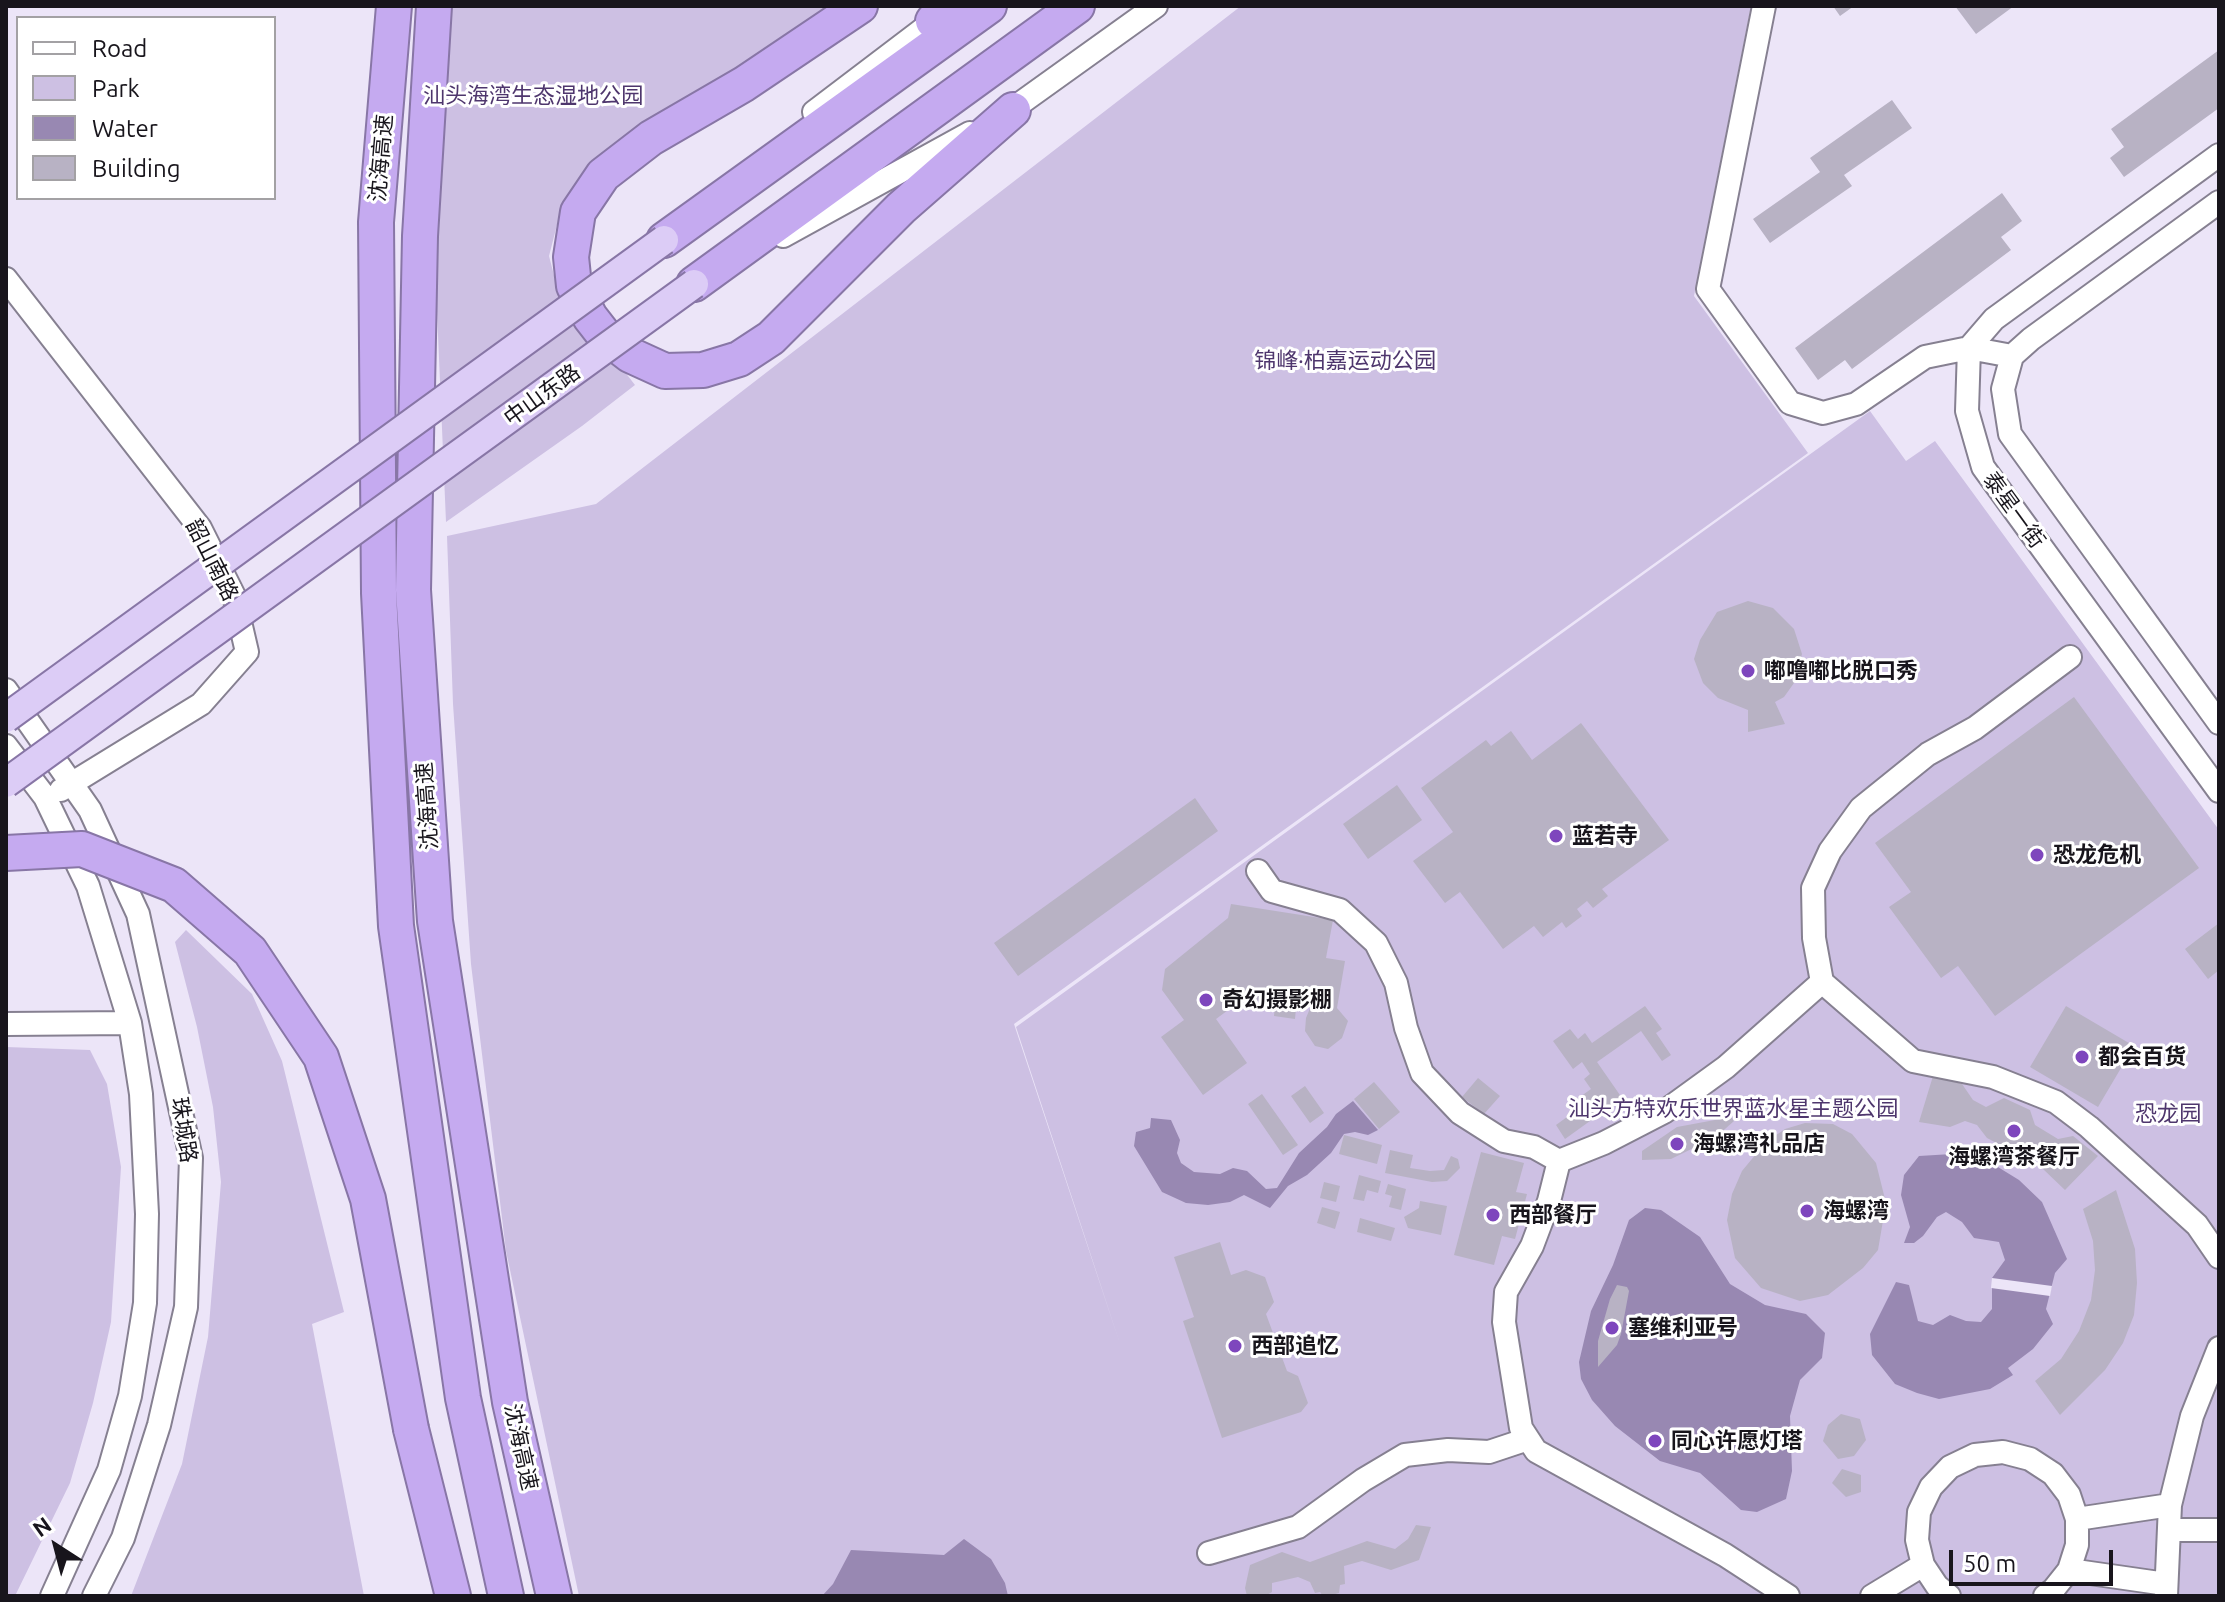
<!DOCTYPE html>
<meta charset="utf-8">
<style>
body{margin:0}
#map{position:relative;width:2225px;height:1602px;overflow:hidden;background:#ece5f8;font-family:Ubuntu,sans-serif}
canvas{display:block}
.frame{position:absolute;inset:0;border:8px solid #18151c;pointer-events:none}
.legend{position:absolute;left:16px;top:16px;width:260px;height:184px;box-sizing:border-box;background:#fff;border:2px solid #a3a1a4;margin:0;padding:10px 14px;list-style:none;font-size:24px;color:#18151c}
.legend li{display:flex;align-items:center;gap:16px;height:40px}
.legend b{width:40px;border:2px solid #a3a1a4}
.north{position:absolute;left:16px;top:1506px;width:80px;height:80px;-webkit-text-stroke:6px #fff;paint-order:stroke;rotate:324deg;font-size:22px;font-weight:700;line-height:32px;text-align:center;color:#18151c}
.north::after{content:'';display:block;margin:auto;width:28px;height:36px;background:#18151c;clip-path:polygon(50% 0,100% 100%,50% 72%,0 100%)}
.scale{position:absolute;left:1949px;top:1550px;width:164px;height:36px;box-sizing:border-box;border:4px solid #18151c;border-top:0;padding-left:10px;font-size:24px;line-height:28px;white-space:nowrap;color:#18151c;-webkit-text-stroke:6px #fff;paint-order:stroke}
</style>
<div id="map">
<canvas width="2225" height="1602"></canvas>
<div class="frame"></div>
<ul class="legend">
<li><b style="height:10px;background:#fff"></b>Road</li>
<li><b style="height:22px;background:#cdc0e3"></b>Park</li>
<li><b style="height:22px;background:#9888b2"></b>Water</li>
<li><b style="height:22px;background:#b8b2c4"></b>Building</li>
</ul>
<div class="north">N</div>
<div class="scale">50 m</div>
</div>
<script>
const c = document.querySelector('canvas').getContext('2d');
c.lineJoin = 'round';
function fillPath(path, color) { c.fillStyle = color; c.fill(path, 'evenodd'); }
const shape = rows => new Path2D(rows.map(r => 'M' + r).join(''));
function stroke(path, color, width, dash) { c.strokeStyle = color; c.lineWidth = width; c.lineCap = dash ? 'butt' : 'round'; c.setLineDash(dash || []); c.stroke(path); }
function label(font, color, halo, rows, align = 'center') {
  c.font = font + ' Ubuntu,"Noto Sans SC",sans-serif'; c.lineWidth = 6; c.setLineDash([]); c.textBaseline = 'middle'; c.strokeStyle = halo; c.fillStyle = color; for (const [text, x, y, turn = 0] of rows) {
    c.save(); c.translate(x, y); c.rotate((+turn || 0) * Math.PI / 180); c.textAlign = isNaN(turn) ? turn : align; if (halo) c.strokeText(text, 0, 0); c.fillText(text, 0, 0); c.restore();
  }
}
const green = shape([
 [451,6,842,6,588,168,558,221,549,256,556,283,635,385,582,426,446,522,436,288,446,53],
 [1241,6,1751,6,1694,296,1808,453,1014,1024,1121,1347,1016,1027,1870,411,1906,461,1935,441,2219,830,2219,1596,579,1596,506,1251,471,964,453,704,447,536,596,504],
 [186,930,252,994,282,1061,344,1312,312,1324,364,1596,131,1596,182,1464,208,1337,221,1182,213,1107,197,1027,175,942],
 [6,1047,90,1050,107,1084,121,1167,111,1322,93,1403,70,1483,15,1596,6,1596]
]);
const water = shape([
 [1353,1101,1378,1130,1368,1135,1355,1132,1344,1134,1331,1153,1307,1175,1288,1186,1270,1208,1244,1195,1230,1202,1208,1205,1186,1203,1162,1192,1134,1146,1136,1132,1150,1128,1151,1118,1171,1120,1180,1140,1177,1153,1181,1163,1194,1172,1220,1174,1233,1168,1247,1171,1266,1189,1277,1188,1299,1153,1327,1127,1336,1114],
 [1952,1154,1993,1164,2019,1180,2042,1202,2067,1259,2055,1273,2046,1309,2053,1324,2033,1349,2008,1368,2013,1375,1990,1389,1939,1399,1917,1393,1895,1384,1872,1355,1870,1334,1896,1282,1909,1285,1918,1321,1933,1325,1950,1315,1966,1321,1981,1322,1992,1309,1992,1278,2005,1260,1999,1242,1974,1238,1962,1222,1946,1212,1937,1217,1923,1236,1914,1243,1904,1243,1910,1227,1901,1195,1904,1175,1919,1156],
 [1645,1208,1661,1210,1700,1237,1730,1284,1765,1305,1806,1314,1825,1333,1822,1358,1800,1380,1790,1416,1792,1471,1786,1499,1757,1512,1741,1510,1700,1473,1660,1461,1615,1426,1592,1400,1581,1379,1579,1362,1591,1311,1613,1265,1629,1220],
 [964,1539,991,1559,1005,1583,1008,1596,822,1596,833,1584,851,1550,944,1555]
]);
const pier = shape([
 [1992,1278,2052,1286,2050,1296,1991,1288]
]);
const building = shape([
 [1833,6,1854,6,1840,16],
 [1955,6,2014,6,1976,34],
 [2219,50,2219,108,2124,177,2110,158,2124,147,2111,129],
 [1892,100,1912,128,1844,175,1852,186,1770,243,1753,219,1820,172,1810,158],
 [2002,193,2022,221,2001,237,2011,250,1852,369,1845,360,1818,380,1795,348],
 [1748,601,1773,608,1794,629,1802,654,1794,683,1784,697,1775,702,1785,724,1748,732,1748,710,1718,698,1703,683,1694,659,1700,640,1717,612],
 [2074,697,2199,868,1995,1016,1958,966,1941,978,1889,907,1911,892,1875,843],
 [1581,723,1669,840,1602,889,1608,896,1593,908,1587,901,1577,909,1582,916,1566,928,1562,922,1543,937,1534,926,1503,949,1460,892,1445,903,1413,861,1453,832,1421,788,1486,740,1491,746,1511,731,1532,760],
 [1397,785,1422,820,1368,859,1343,824],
 [1195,798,1218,831,1018,976,994,943],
 [1231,904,1333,920,1326,958,1345,961,1337,1008,1348,1021,1342,1038,1328,1049,1315,1046,1305,1031,1306,1018,1313,1001,1297,998,1295,1019,1274,1016,1275,1003,1243,999,1216,1019,1247,1063,1203,1095,1161,1037,1184,1020,1162,990,1165,969,1228,918],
 [2219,923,2219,970,2208,979,2185,949],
 [1645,1006,1662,1029,1656,1033,1671,1055,1662,1061,1641,1031,1597,1062,1622,1098,1565,1139,1556,1125,1578,1109,1573,1102,1591,1089,1584,1079,1590,1074,1582,1062,1573,1069,1553,1041,1570,1029,1578,1039,1585,1033,1592,1043],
 [2066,1006,2134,1046,2098,1107,2030,1067],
 [1933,1076,1962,1084,1973,1100,1986,1107,2004,1098,2030,1110,2035,1125,2058,1139,2073,1136,2098,1156,2065,1190,2043,1169,2041,1157,2023,1147,2006,1148,1987,1138,1977,1125,1965,1121,1950,1127,1919,1122],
 [1478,1078,1500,1096,1484,1114,1462,1097],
 [1374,1082,1400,1112,1379,1129,1354,1099],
 [1305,1086,1324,1113,1310,1123,1291,1096],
 [1262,1094,1298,1145,1283,1155,1248,1104],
 [1731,1117,1734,1121,1716,1137,1671,1159,1642,1160,1642,1151,1677,1127],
 [1805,1123,1833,1124,1852,1134,1876,1163,1886,1203,1878,1250,1863,1268,1828,1295,1800,1301,1761,1288,1735,1258,1727,1220,1732,1194,1742,1171,1766,1142,1785,1129],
 [1344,1135,1382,1145,1377,1164,1339,1154],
 [1390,1150,1413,1155,1410,1168,1430,1171,1444,1170,1451,1156,1458,1159,1460,1168,1447,1181,1432,1182,1385,1173],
 [1481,1152,1524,1163,1516,1192,1527,1194,1515,1239,1502,1236,1494,1265,1454,1255],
 [1359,1175,1381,1181,1378,1193,1367,1190,1364,1201,1353,1199],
 [1324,1182,1340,1186,1336,1202,1320,1198],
 [1388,1184,1406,1189,1401,1210,1389,1207,1392,1196,1385,1194],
 [2116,1190,2135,1249,2137,1283,2134,1315,2123,1343,2105,1370,2060,1415,2035,1381,2061,1359,2079,1331,2091,1300,2095,1270,2093,1241,2083,1209],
 [1420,1201,1447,1206,1441,1235,1408,1228,1404,1217,1419,1208],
 [1322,1207,1340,1212,1335,1229,1317,1223],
 [1360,1218,1395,1228,1391,1241,1357,1232],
 [1220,1242,1231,1275,1246,1270,1265,1277,1274,1302,1266,1314,1287,1371,1298,1376,1308,1403,1301,1412,1222,1438,1183,1321,1194,1317,1174,1257],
 [1617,1285,1627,1287,1629,1291,1621,1334,1617,1345,1598,1367,1598,1341,1610,1299],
 [1841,1414,1860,1419,1866,1440,1854,1456,1838,1459,1823,1441,1828,1425],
 [1842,1469,1861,1475,1861,1492,1846,1497,1832,1483],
 [1416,1525,1431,1527,1419,1560,1391,1570,1362,1561,1344,1566,1345,1584,1340,1585,1339,1593,1328,1596,1323,1596,1320,1592,1315,1593,1310,1582,1298,1577,1272,1583,1272,1592,1265,1596,1247,1596,1245,1588,1250,1565,1282,1552,1310,1562,1367,1541,1395,1549,1408,1539]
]);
const minor = shape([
 [1764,6,1708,289,1790,403,1823,413,1856,404,1925,357,1969,348,2012,356],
 [814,112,943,14],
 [1004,115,1156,6],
 [2219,155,1994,319,1969,348,1967,411,1983,467,2219,791],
 [2219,202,2031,339,2012,356,2003,389,2010,434,2219,723],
 [783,236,970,133],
 [6,279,200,528,234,596,247,652,201,704,61,790],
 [2070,657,1975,728,1928,754,1861,808,1830,851,1813,888,1814,938,1822,982,1913,1061,1993,1077,2056,1102,2089,1127,2197,1225,2219,1257],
 [6,690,90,810,138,914,191,1158,186,1307,159,1425,123,1538,94,1596],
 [6,746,45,797,88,886,130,1023,141,1094,147,1214,145,1303,130,1396,109,1470,52,1596],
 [1258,871,1272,891,1340,910,1376,943,1396,983,1406,1028,1422,1073,1460,1113,1504,1141,1534,1147,1559,1161],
 [6,1024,130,1023],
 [2077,1519,2170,1505],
 [2169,1530,2219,1530],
 [1209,1553,1298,1527,1363,1480,1405,1455,1448,1450,1489,1452,1528,1439],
 [2069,1570,2166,1584],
 [1788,1596,1725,1555,1536,1451,1521,1428,1504,1322,1506,1292,1532,1246,1549,1201,1559,1161,1604,1143,1664,1112,1726,1067,1822,982],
 [1872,1596,1923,1565],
 [1949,1596,1937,1586,1923,1565,1917,1540,1919,1512,1931,1487,1950,1467,1975,1455,2003,1452,2030,1459,2053,1474,2069,1495,2077,1519,2077,1545,2069,1570,2053,1590,2045,1596],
 [2166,1596,2170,1505,2192,1416,2219,1348]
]);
const highway = shape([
 [394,6,376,222,379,593,396,926,463,1398,506,1596],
 [434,6,420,236,413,590,435,921,510,1402,554,1596],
 [860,6,744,84,651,138,603,175,578,212,571,257,574,286,590,317,604,335,630,355,665,371,703,370,739,359,771,338,901,208,1013,110],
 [933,21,945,6],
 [664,240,989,6],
 [694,284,1077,6],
 [411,1429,453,1596]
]);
const majorBridge = shape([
 [6,718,664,240],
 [6,783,694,284]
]);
const highwayBridge = shape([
 [6,853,82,849,174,885,250,951,321,1057,368,1199,411,1429]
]);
const markers = [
 [1748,671,8,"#7e46bd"],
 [1556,836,8,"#7e46bd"],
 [2037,855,8,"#7e46bd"],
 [1206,1000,8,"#7e46bd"],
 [2082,1057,8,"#7e46bd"],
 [2014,1131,8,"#7e46bd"],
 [1677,1144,8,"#7e46bd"],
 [1807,1211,8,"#7e46bd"],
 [1493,1215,8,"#7e46bd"],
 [1612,1328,8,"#7e46bd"],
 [1235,1346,8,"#7e46bd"],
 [1655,1441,8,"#7e46bd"]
];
const parkNames = [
 ["汕头海湾生态湿地公园",533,96],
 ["锦峰·柏嘉运动公园",1345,361],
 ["汕头方特欢乐世界蓝水星主题公园",1733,1109],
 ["恐龙园",2168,1114]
];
const streetNames = [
 ["沈海高速",381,158,-85],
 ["中山东路",542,395,-36],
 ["泰星一街",2014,510,54],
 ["韶山南路",212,560,63],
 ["沈海高速",427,806,-94],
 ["珠城路",184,1130,81],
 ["沈海高速",521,1447,78]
];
const poiNames = [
 ["嘟噜嘟比脱口秀",1764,671],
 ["蓝若寺",1572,836],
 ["恐龙危机",2053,855],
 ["奇幻摄影棚",1222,1000],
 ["都会百货",2098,1057],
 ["海螺湾礼品店",1693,1144],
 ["海螺湾茶餐厅",2014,1157,"center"],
 ["海螺湾",1823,1211],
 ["西部餐厅",1509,1215],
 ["塞维利亚号",1628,1328],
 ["西部追忆",1251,1346],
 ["同心许愿灯塔",1671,1441]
];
fillPath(green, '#cdc0e3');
fillPath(water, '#9888b2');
fillPath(pier, '#ece5f8');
fillPath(building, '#b8b2c4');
stroke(minor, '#868091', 26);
stroke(highway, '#8876a6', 38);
stroke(minor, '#fff', 22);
stroke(highway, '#c5aaf0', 34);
stroke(majorBridge, '#8876a6', 32, []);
stroke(highwayBridge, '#8876a6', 38, []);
stroke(majorBridge, '#dcccf6', 28);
stroke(highwayBridge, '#c5aaf0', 34);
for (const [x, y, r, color] of markers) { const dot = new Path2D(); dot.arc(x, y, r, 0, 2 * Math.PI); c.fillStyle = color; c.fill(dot); stroke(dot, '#fff', 3); }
label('22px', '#4e366d', '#fff', parkNames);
label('22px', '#18151c', '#fff', streetNames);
label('bold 22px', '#18151c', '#fff', poiNames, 'left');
</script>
